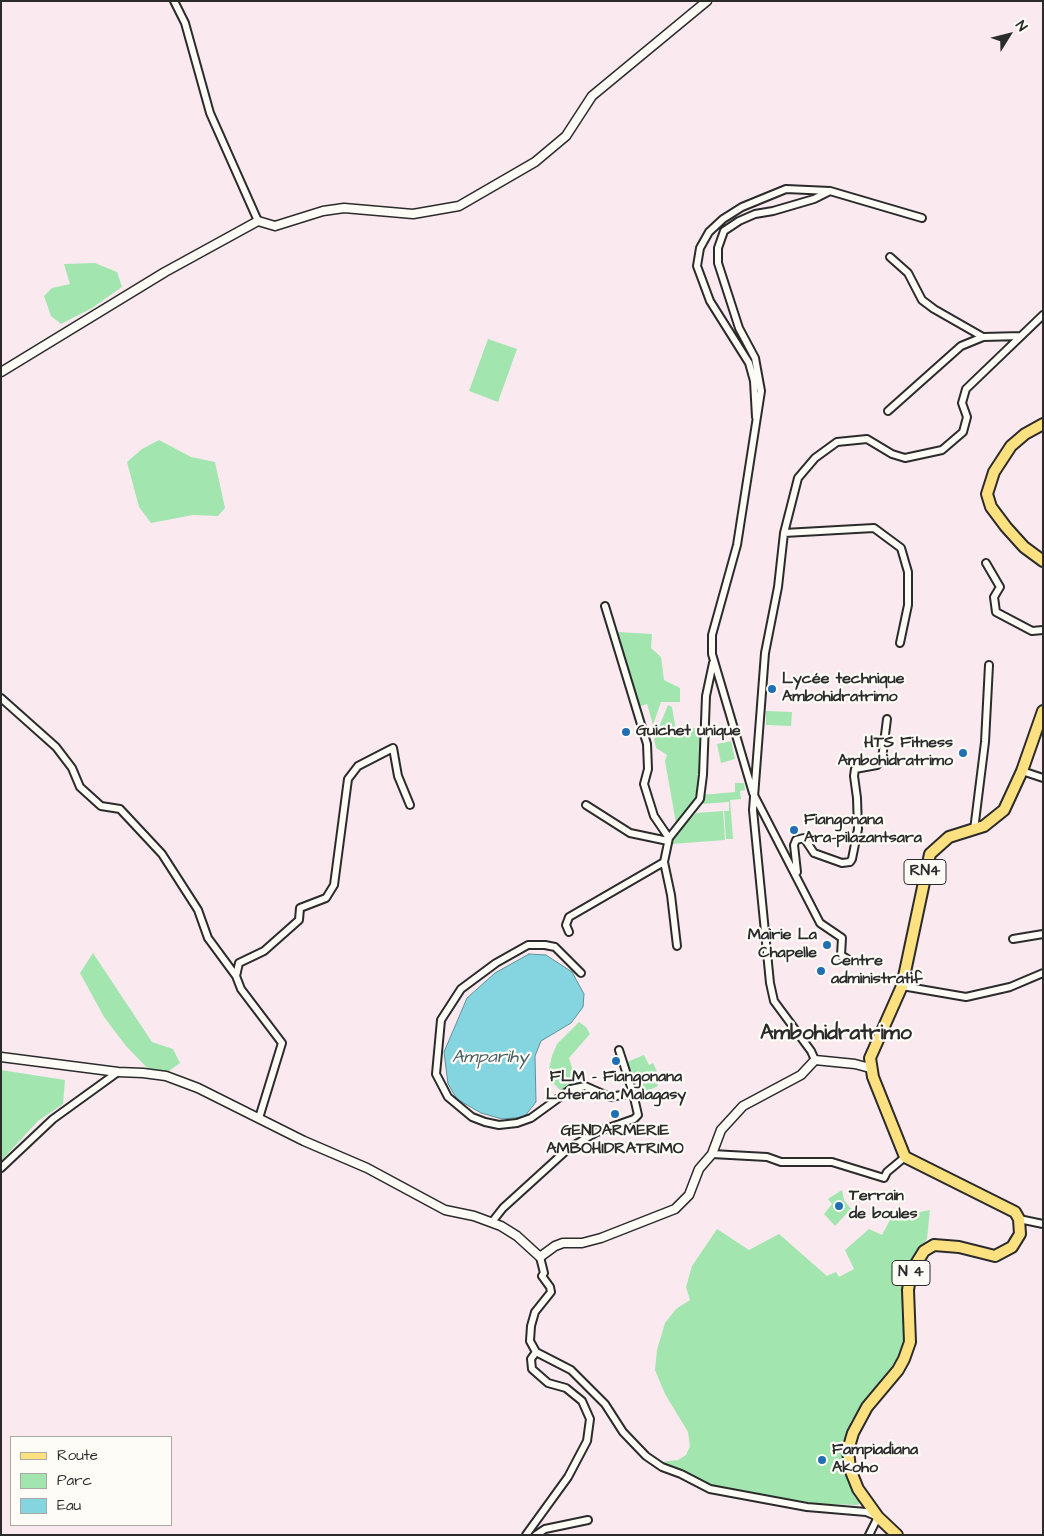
<!DOCTYPE html>
<meta charset="utf-8">
<style>
body{margin:0}
#map{position:relative;width:1044px;height:1536px;overflow:hidden;background:#faeaf0;font-family:"Architects Daughter",sans-serif}
canvas{display:block}
.frame{position:absolute;inset:0;border:2px solid #2b2b2b;pointer-events:none}
.legend{position:absolute;left:10px;top:1436px;width:162px;height:90px;box-sizing:border-box;background:#fdfcf7;border:1px solid #a9a8a5;margin:0;padding:6px 9px;list-style:none;font-size:15px;color:#2b2b2b}
.legend li{display:flex;align-items:center;gap:10px;height:25px}
.legend b{width:25px;border:1px solid #a9a8a5}
.north{position:absolute;left:984px;top:10px;width:50px;height:50px;-webkit-text-stroke:4px #fdfcf7;paint-order:stroke;rotate:54deg;font-size:14px;font-weight:700;line-height:20px;text-align:center;color:#2b2b2b}
.north::after{content:'';display:block;margin:auto;width:18px;height:22px;background:#2b2b2b;clip-path:polygon(50% 0,100% 100%,50% 72%,0 100%)}
</style>
<div id="map">
<canvas width="1044" height="1536"></canvas>
<div class="frame"></div>
<ul class="legend">
<li><b style="height:6px;background:#fde080"></b>Route</li>
<li><b style="height:14px;background:#a2e5af"></b>Parc</li>
<li><b style="height:14px;background:#85d5e0"></b>Eau</li>
</ul>
<div class="north">N</div>
</div>
<script>
const c = document.querySelector('canvas').getContext('2d');
c.lineJoin = 'round';
function fillPath(path, color) { c.fillStyle = color; c.fill(path, 'evenodd'); }
const shape = rows => new Path2D(rows.map(r => 'M' + r).join(''));
function stroke(path, color, width, dash) { c.strokeStyle = color; c.lineWidth = width; c.lineCap = dash ? 'butt' : 'round'; c.setLineDash(dash || []); c.stroke(path); }
function label(font, color, halo, rows, align = 'center') {
  c.font = font + ' "Architects Daughter",sans-serif'; c.lineWidth = 4.5; c.setLineDash([]); c.textBaseline = 'middle'; c.strokeStyle = halo; c.fillStyle = color; for (const [text, x, y, turn = 0] of rows) {
    c.save(); c.translate(x, y); c.rotate((+turn || 0) * Math.PI / 180); c.textAlign = isNaN(turn) ? turn : align; if (halo) c.strokeText(text, 0, 0); c.fillText(text, 0, 0); c.restore();
  }
}
const green = shape([
 [95,263,117,272,122,287,92,308,61,324,51,316,44,296,52,288,70,284,64,264],
 [488,339,517,349,498,402,469,391],
 [159,440,191,457,215,462,225,508,218,516,193,515,151,523,139,507,127,462,142,449],
 [618,632,652,634,651,648,661,657,664,680,680,688,680,702,661,702,653,725,647,704,637,707],
 [668,705,672,707,676,731,702,727,702,771,696,795,689,811,676,823,665,761,667,755,656,748,654,739],
 [766,711,792,712,791,726,766,725],
 [731,741,735,759,721,763,717,744],
 [735,783,744,783,745,790,740,791,741,799,730,800,733,839,726,839,724,811,729,811,729,802,702,804,701,795,735,792],
 [723,811,725,840,672,844,674,837,696,813],
 [93,953,152,1042,173,1049,180,1063,169,1071,152,1073,126,1046,104,1017,80,973],
 [579,1022,586,1027,590,1034,569,1058,576,1081,566,1090,560,1090,552,1082,549,1069,552,1056,557,1044],
 [644,1055,649,1065,653,1063,660,1078,656,1080,658,1086,641,1094,627,1062],
 [1,1070,65,1080,63,1104,38,1121,1,1161],
 [842,1190,844,1200,851,1209,835,1226,824,1214,832,1204,828,1199],
 [930,1210,927,1239,915,1255,909,1268,906,1334,900,1357,890,1374,851,1421,846,1439,843,1468,850,1487,861,1502,858,1505,821,1504,713,1488,687,1474,662,1465,660,1462,678,1460,686,1455,690,1446,688,1432,665,1394,655,1370,657,1350,665,1323,676,1309,690,1300,686,1287,692,1266,717,1229,749,1250,779,1234,827,1276,836,1272,839,1277,854,1269,845,1250,869,1229,882,1235,891,1218]
]);
const water = shape([
 [529,954,546,955,572,972,584,994,583,1007,571,1023,541,1041,535,1056,536,1102,524,1117,502,1119,481,1113,457,1099,448,1084,444,1052,467,998,495,973,529,954]
]);
const minor = shape([
 [174,1,185,23,210,113,258,221],
 [830,191,814,199,773,211,755,214,739,221,724,231,718,248,718,263,739,328,755,358,761,391,737,545,712,635,712,654,753,793,820,923,842,938,841,955,852,962],
 [890,257,908,273,922,300,934,309,983,337],
 [888,411,961,346,983,337,1021,336],
 [756,417,754,381,749,363,710,301,697,266,700,248,709,232,723,219,742,207,786,189,830,191,922,218],
 [784,533,874,528,901,548,908,572,908,605,900,643],
 [986,563,1000,587,994,597,996,612,1032,631,1043,630],
 [605,606,647,744,648,769,644,784,654,816,669,838],
 [1,698,56,747,72,768,80,787,101,806,120,809,162,854,198,910,208,938,236,976,241,989,282,1043,259,1118],
 [1022,771,1043,778],
 [586,805,630,833,668,841],
 [974,830,985,742,989,665],
 [797,872,794,845,796,840,804,838,814,853,842,863,850,862,852,859,858,829,857,798,854,776,855,769,877,765,882,759,887,719],
 [569,932,566,925,569,917,664,862],
 [1013,939,1043,934],
 [677,946,671,895,664,862,669,838,700,799,703,775,706,696,713,663],
 [236,976,239,963,264,951,299,920,300,908,326,898,334,885,348,779,358,766,393,748,398,776,410,805],
 [902,986,966,997,1010,987,1043,973],
 [619,1050,633,1093],
 [815,1060,811,1051,774,1001,770,983,753,810,765,653,778,587,784,533,798,478,815,458,837,442,867,439,892,454,905,458,942,450,963,432,967,417,962,403,966,389,1043,315],
 [712,1154,767,1157,781,1162,832,1162,884,1178,887,1172,905,1157],
 [1,1168,53,1119,118,1072],
 [1019,1219,1043,1224],
 [492,1222,503,1208,569,1148,597,1132,634,1119,638,1115,633,1093,610,1097,585,1086,571,1089,531,1118,517,1123,499,1125,485,1122,472,1117,448,1097,436,1074,441,1020,461,989,496,963,528,945,545,945,555,947,581,973],
 [540,1257,544,1273,542,1276,550,1287,551,1292,535,1312,531,1326,530,1341,536,1352,571,1370,605,1404,623,1432,646,1456,662,1467,681,1474,710,1489,807,1507,866,1512,878,1517,869,1535],
 [526,1535,568,1477,587,1441,590,1419,582,1401,566,1388,548,1383,532,1369,531,1359,536,1352],
 [536,1535,545,1529,588,1520]
]);
const tertiary = shape([
 [1,372,165,272,258,221,275,226,323,211,344,208,413,214,459,206,535,162,566,136,592,96,707,1],
 [1,1057,118,1072,143,1073,166,1076,198,1088,304,1141,367,1168,445,1210,474,1216,501,1226,517,1236,540,1257,555,1246,563,1243,582,1243,601,1238,675,1209,689,1195,699,1169,712,1154,721,1130,743,1106,801,1075,815,1060,855,1064,870,1068]
]);
const primary = shape([
 [1043,424,1025,434,1011,446,994,472,987,494,991,507,1006,527,1024,547,1043,561],
 [897,1535,878,1517,858,1489,850,1469,848,1450,853,1433,867,1407,898,1370,904,1359,910,1342,908,1290,911,1272,924,1251,934,1245,959,1247,995,1256,1012,1247,1020,1234,1019,1219,1015,1212,905,1157,873,1077,870,1058,902,986,930,854,949,837,984,826,1004,810,1022,771,1043,711]
]);
const markers = [
 [772,689,5,"#1f6fb2"],
 [626,732,5,"#1f6fb2"],
 [963,753,5,"#1f6fb2"],
 [794,830,5,"#1f6fb2"],
 [827,945,5,"#1f6fb2"],
 [821,971,5,"#1f6fb2"],
 [616,1061,5,"#1f6fb2"],
 [615,1114,5,"#1f6fb2"],
 [839,1206,5,"#1f6fb2"],
 [822,1460,5,"#1f6fb2"]
];
const shields = [
 [925,872,42],
 [911,1273,38]
];
const shieldNames = [
 ["RN4",925,872],
 ["N 4",911,1273]
];
const poiNames = [
 ["Lycée technique",782,680],
 ["Ambohidratrimo",782,698],
 ["Guichet unique",636,732],
 ["HTS Fitness",953,744,"right"],
 ["Ambohidratrimo",953,762,"right"],
 ["Fiangonana",804,821],
 ["Ara-pilazantsara",804,839],
 ["Mairie La",817,936,"right"],
 ["Chapelle",817,954,"right"],
 ["Centre",831,962],
 ["administratif",831,980],
 ["FLM - Fiangonana",616,1078,"center"],
 ["Loterana Malagasy",616,1096,"center"],
 ["GENDARMERIE",615,1132,"center"],
 ["AMBOHIDRATRIMO",615,1150,"center"],
 ["Terrain",849,1197],
 ["de boules",849,1215],
 ["Fampiadiana",832,1451],
 ["Akoho",832,1469]
];
const waterNames = [
 ["Amparihy",490,1058]
];
const districtNames = [
 ["Ambohidratrimo",836,1035]
];
fillPath(green, '#a2e5af');
fillPath(water, '#85d5e0');
stroke(water, '#619198', 1);
stroke(minor, '#2b2b2b', 10);
stroke(tertiary, '#2b2b2b', 11);
stroke(primary, '#2b2b2b', 14);
stroke(minor, '#fdfcf7', 6);
stroke(tertiary, '#fdfcf7', 8);
stroke(primary, '#fde080', 10);
for (const [x, y, r, color] of markers) { const dot = new Path2D(); dot.arc(x, y, r, 0, 2 * Math.PI); c.fillStyle = color; c.fill(dot); stroke(dot, '#fdfcf7', 2); }
for (const [x, y, w] of shields) { const box = new Path2D(); box.roundRect(x - w / 2, y - 12.5, w, 25, 4); c.fillStyle = '#fdfcf7'; c.fill(box); stroke(box, '#2b2b2b', 1); }
label('bold 15px', '#2b2b2b', null, shieldNames);
label('bold 16px', '#2b2b2b', '#fdfcf7', poiNames, 'left');
label('italic 18px', '#465e61', '#fdfcf7', waterNames);
label('bold 21px', '#2b2b2b', '#fdfcf7', districtNames);
</script>
